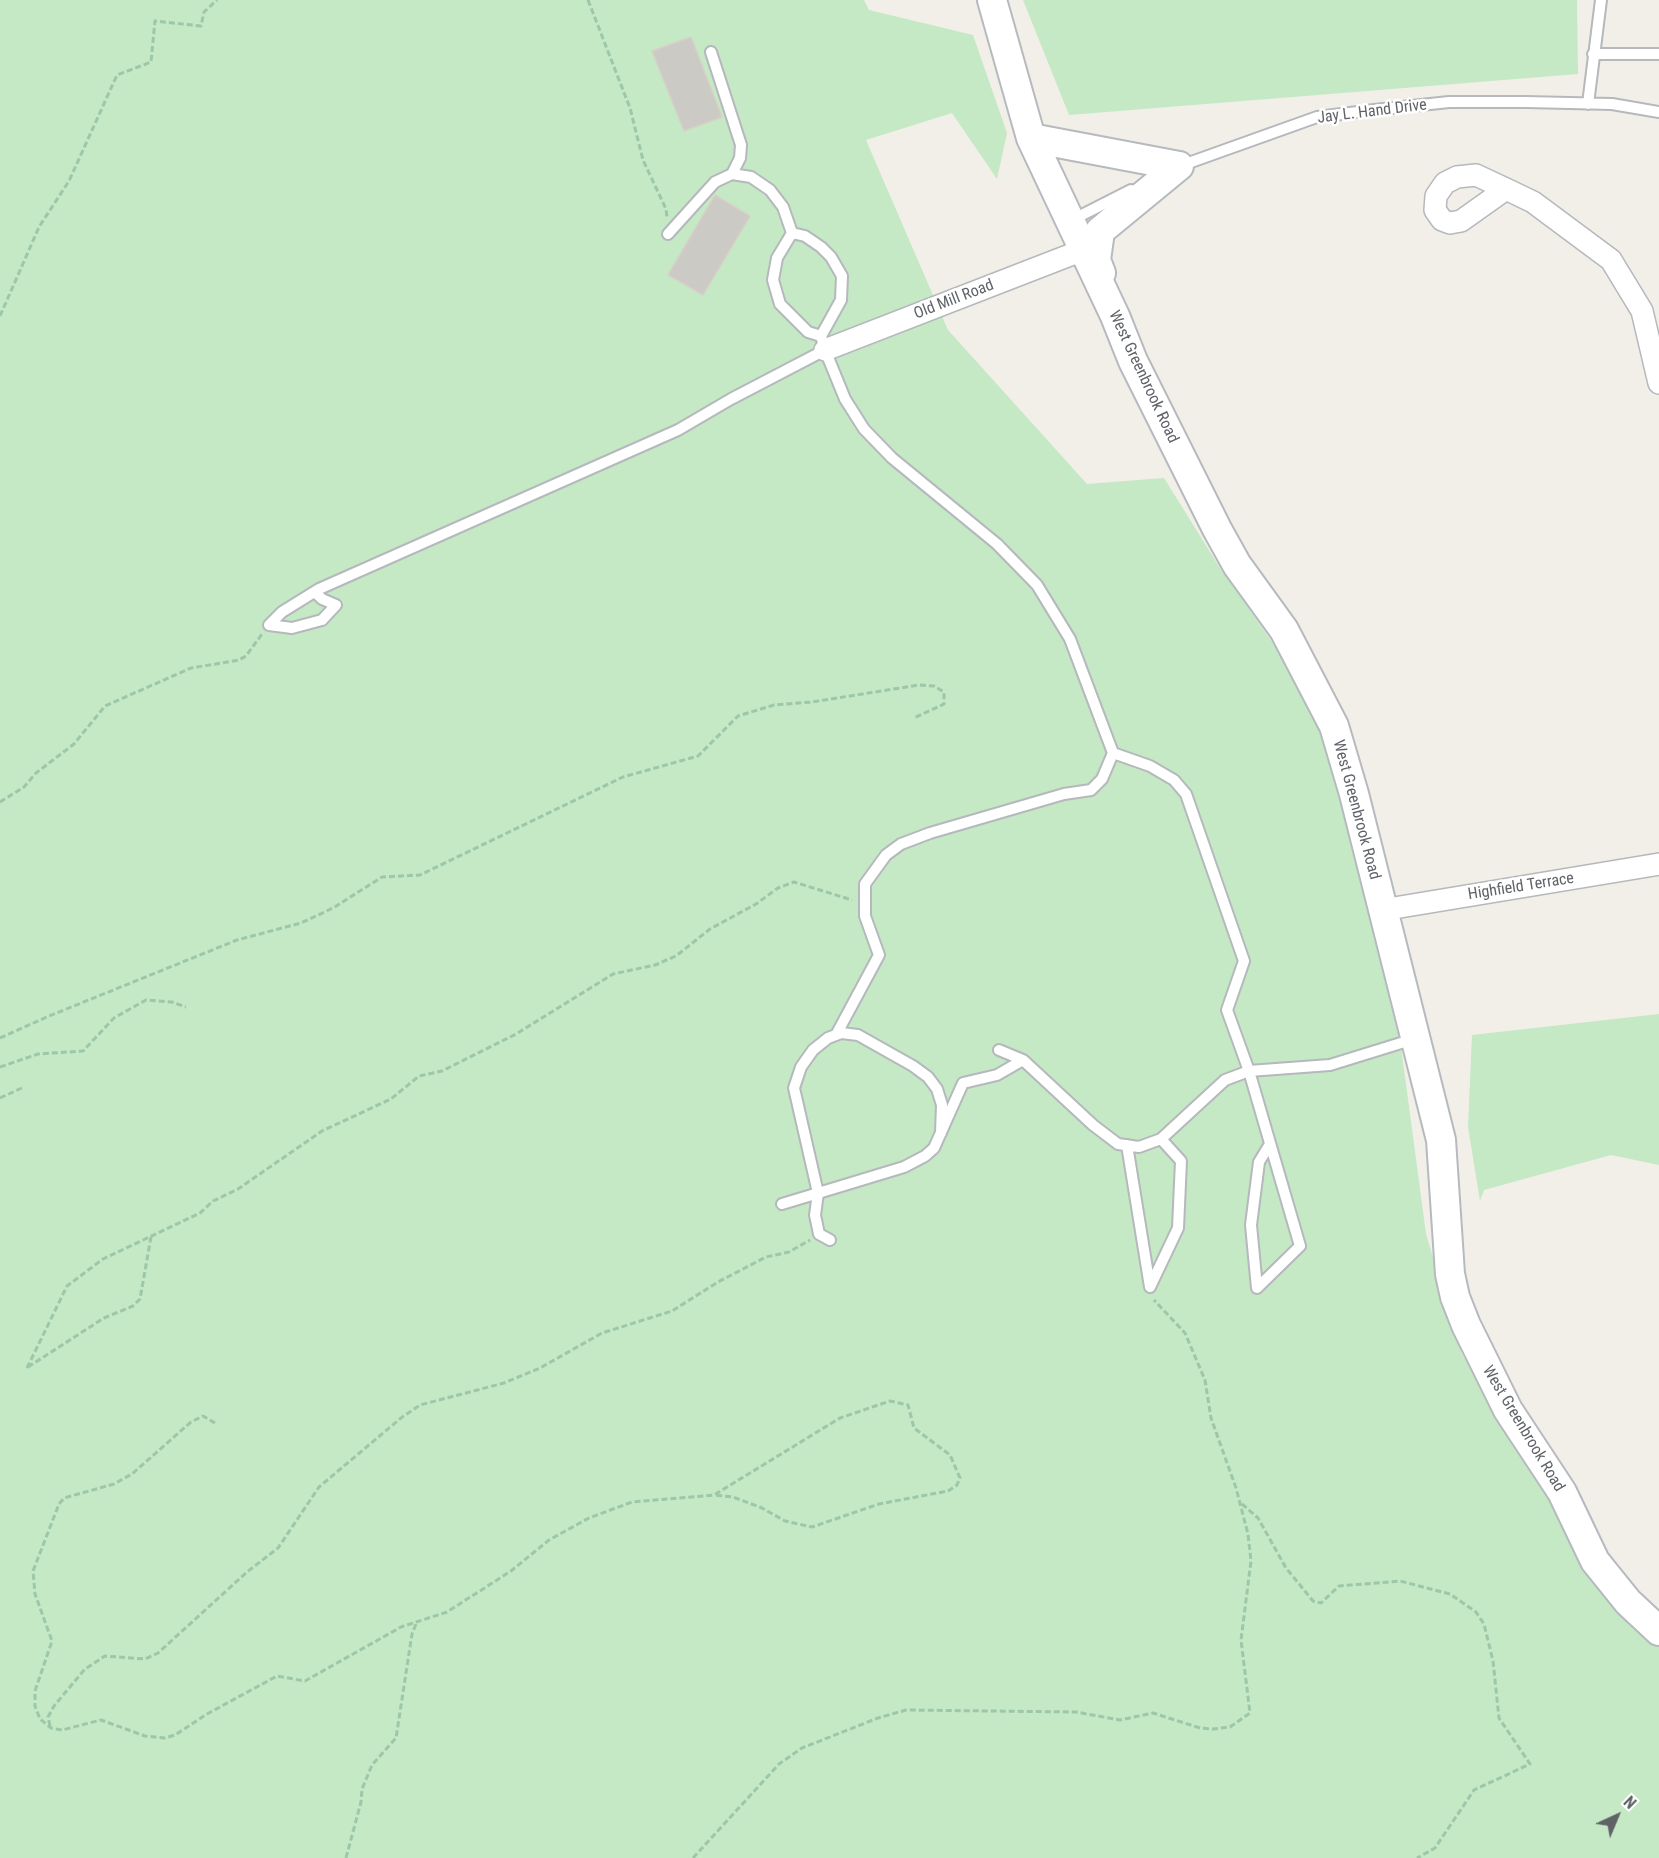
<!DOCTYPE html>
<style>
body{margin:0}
#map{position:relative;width:1659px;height:1858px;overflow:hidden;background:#f1efe8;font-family:"Roboto Condensed",sans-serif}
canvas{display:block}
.north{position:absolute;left:1587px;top:1786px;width:60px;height:60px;-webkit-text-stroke:4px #fff;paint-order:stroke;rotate:44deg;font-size:16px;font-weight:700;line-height:24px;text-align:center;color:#5f6368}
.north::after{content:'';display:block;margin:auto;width:21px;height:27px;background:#5f6368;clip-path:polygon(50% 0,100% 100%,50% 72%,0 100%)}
</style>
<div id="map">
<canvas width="1659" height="1858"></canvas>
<div class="north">N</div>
</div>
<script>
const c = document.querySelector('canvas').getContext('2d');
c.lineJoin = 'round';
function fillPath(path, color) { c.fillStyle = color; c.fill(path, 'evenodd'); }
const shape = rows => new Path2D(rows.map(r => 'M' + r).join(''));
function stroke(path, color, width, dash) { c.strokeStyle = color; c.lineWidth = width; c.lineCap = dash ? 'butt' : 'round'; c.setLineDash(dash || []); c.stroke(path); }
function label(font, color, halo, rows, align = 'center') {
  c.font = font + ' "Roboto Condensed",sans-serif'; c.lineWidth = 5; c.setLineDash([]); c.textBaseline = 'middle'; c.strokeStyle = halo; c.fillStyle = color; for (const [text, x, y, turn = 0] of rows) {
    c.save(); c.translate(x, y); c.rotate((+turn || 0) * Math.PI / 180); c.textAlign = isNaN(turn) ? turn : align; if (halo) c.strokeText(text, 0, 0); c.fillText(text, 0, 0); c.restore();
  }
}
const green = shape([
 [0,0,864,0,869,10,973,35,1007,133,997,179,952,113,866,140,948,330,1087,484,1164,478,1220,568,1327,720,1391,972,1426,1234,1462,1354,1598,1576,1659,1640,1659,1858,0,1858],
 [1023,0,1577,0,1578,74,1069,115],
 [1659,1014,1659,1165,1611,1155,1484,1190,1480,1201,1468,1127,1472,1035]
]);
const building = shape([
 [691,37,722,117,684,131,652,51,691,37],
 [715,195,750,216,703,295,668,275,715,195]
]);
const path = shape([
 [588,0,630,108,643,160,666,209,667,217],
 [0,316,39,227,69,181,117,75,151,62,155,21,201,26,204,12,217,0],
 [0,802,24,787,36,773,74,744,105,706,191,668,239,660,246,656,262,634],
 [0,1038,49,1016,237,940,301,923,333,908,382,877,420,875,623,777,698,756,738,716,774,705,812,702,919,685,934,686,944,692,944,704,914,718],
 [0,1067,38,1054,83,1051,114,1018,146,1000,172,1002,186,1007],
 [0,1098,24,1087],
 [28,1367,104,1318,133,1306,140,1299,151,1237],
 [27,1368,67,1286,103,1259,200,1213,213,1201,238,1189,322,1131,391,1099,419,1076,442,1071,516,1034,613,974,655,965,676,956,710,929,756,904,778,888,794,882,852,900],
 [215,1423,203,1416,191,1422,132,1474,114,1484,64,1498,59,1504,33,1571,35,1594,52,1641,35,1691,35,1706,40,1719,51,1728,62,1730,101,1720,145,1736,165,1738,175,1735,207,1714,277,1676,305,1681,401,1627,447,1612,511,1571,549,1540,589,1518,632,1502,714,1495,840,1418,890,1401,908,1405,914,1428,950,1455,960,1478,957,1485,948,1491,879,1504,812,1527,785,1521,762,1508,733,1497,714,1495],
 [1242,1504,1258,1518,1286,1568,1313,1601,1321,1603,1339,1586,1400,1581,1450,1594,1476,1612,1484,1624,1493,1661,1499,1718,1530,1764,1474,1790,1435,1848,1417,1858],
 [50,1726,48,1717,54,1706,85,1669,105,1656,145,1659,158,1653,247,1572,278,1548,319,1487,401,1418,420,1405,504,1383,540,1368,602,1333,672,1311,718,1282,766,1257,789,1252,810,1240],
 [346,1858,361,1802,362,1789,372,1765,396,1738,412,1634,416,1624],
 [693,1858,779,1764,802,1748,878,1718,906,1710,1076,1712,1120,1720,1153,1713,1200,1728,1213,1729,1230,1727,1250,1713,1241,1640,1251,1561,1248,1534,1236,1488,1211,1418,1205,1380,1185,1333,1154,1300]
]);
const lane = shape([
 [711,52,741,145,740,158,732,174],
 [1593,54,1659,54],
 [1588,104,1601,0],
 [1180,166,1317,117,1374,110,1449,102,1526,102,1612,104,1659,112],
 [1070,221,1131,190],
 [792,233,805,236,821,247,831,257,842,276,841,300,821,336],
 [668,234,715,182,732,174,751,177,770,190,783,207,792,233,777,258,773,280,780,304,808,332,821,336,825,350],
 [319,589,282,612,269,625,292,628,322,620,336,605,322,599,316,593,319,589,678,430,731,399,825,350,845,399,864,429,892,458,997,544,1037,585,1070,639,1113,753],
 [836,1035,879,955,865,916,865,884,886,855,901,844,930,833,1064,794,1091,790,1102,779,1113,753,1150,766,1174,780,1186,794,1244,961,1227,1010,1249,1071,1300,1246,1257,1288,1251,1225,1259,1162,1270,1144],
 [999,1050,1023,1060,1093,1125,1118,1144,1139,1147,1161,1139,1225,1080,1249,1071,1330,1065,1414,1039],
 [1127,1145,1150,1287,1178,1228,1181,1161,1161,1139],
 [782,1204,904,1167,925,1156,934,1148,963,1083,997,1075,1023,1060],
 [830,1240,819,1234,815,1215,818,1193,794,1088,801,1067,813,1050,828,1038,841,1033,858,1035,913,1066,928,1077,937,1089,942,1105,941,1133]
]);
const street = shape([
 [1506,189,1461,221,1450,223,1442,220,1435,210,1436,196,1445,183,1457,177,1476,175,1506,189,1533,202,1611,260,1642,311,1659,383],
 [825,350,1083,250],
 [1382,910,1659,864]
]);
const secondary = shape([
 [992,0,1031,138,1115,316,1133,361,1217,529,1237,565,1284,630,1334,726,1354,794,1441,1140,1450,1274,1455,1297,1466,1325,1508,1410,1562,1492,1595,1561,1628,1602,1659,1631],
 [1031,138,1179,166],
 [1101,273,1096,260,1100,231,1179,166]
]);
const streetNames = [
 ["Jay L. Hand Drive",1372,112,-7],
 ["Old Mill Road",954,300,-21],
 ["West Greenbrook Road",1143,377,65],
 ["West Greenbrook Road",1356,810,75],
 ["Highfield Terrace",1521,887,-9],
 ["West Greenbrook Road",1523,1429,59]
];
fillPath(green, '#c5e8c5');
fillPath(building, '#cccac5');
stroke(building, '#d6d1c6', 1.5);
stroke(lane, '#b5b8bc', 14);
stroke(street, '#b5b8bc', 24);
stroke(secondary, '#b6babf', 32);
stroke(path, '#9cc7a9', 3, [6, 3]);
stroke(lane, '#fff', 10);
stroke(street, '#fff', 21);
stroke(secondary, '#fff', 28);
label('16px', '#5f6368', '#fff', streetNames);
</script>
